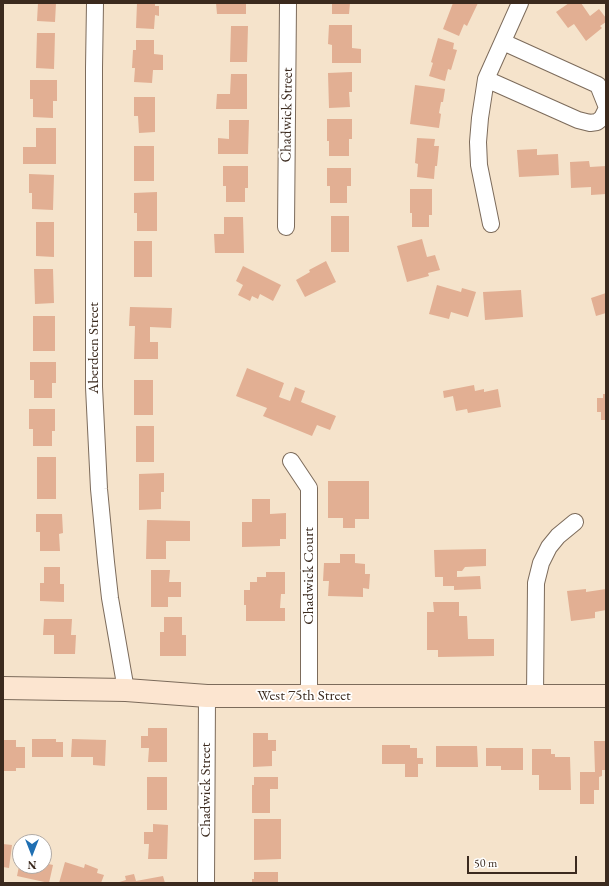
<!DOCTYPE html>
<style>
body{margin:0}
#map{position:relative;width:609px;height:886px;overflow:hidden;background:#f5e3cb;font-family:"EB Garamond",serif}
canvas{display:block}
.frame{position:absolute;inset:0;border:4px solid #3b2a1e;pointer-events:none}
.north{position:absolute;left:12px;top:834px;width:40px;height:40px;box-sizing:border-box;background:#fff;border:1px solid #b1aaa5;border-radius:50%;rotate:180deg;font-size:11px;font-weight:700;line-height:16px;text-align:center;color:#3b2a1e}
.north::after{content:'';display:block;margin:auto;width:14px;height:18px;background:#1f6fb2;clip-path:polygon(50% 0,100% 100%,50% 72%,0 100%)}
.scale{position:absolute;left:467px;top:856px;width:110px;height:18px;box-sizing:border-box;border:2px solid #3b2a1e;border-top:0;padding-left:5px;font-size:12px;line-height:14px;white-space:nowrap;color:#3b2a1e;-webkit-text-stroke:3px #fff;paint-order:stroke}
</style>
<div id="map">
<canvas width="609" height="886"></canvas>
<div class="frame"></div>
<div class="north">N</div>
<div class="scale">50 m</div>
</div>
<script>
const c = document.querySelector('canvas').getContext('2d');
c.lineJoin = 'round';
function fillPath(path, color) { c.fillStyle = color; c.fill(path, 'evenodd'); }
const shape = rows => new Path2D(rows.map(r => 'M' + r).join(''));
function stroke(path, color, width, dash) { c.strokeStyle = color; c.lineWidth = width; c.lineCap = dash ? 'butt' : 'round'; c.setLineDash(dash || []); c.stroke(path); }
function label(font, color, halo, rows, align = 'center') {
  c.font = font + ' "EB Garamond",serif'; c.lineWidth = 3.5; c.setLineDash([]); c.textBaseline = 'middle'; c.strokeStyle = halo; c.fillStyle = color; for (const [text, x, y, turn = 0] of rows) {
    c.save(); c.translate(x, y); c.rotate((+turn || 0) * Math.PI / 180); c.textAlign = isNaN(turn) ? turn : align; if (halo) c.strokeText(text, 0, 0); c.fillText(text, 0, 0); c.restore();
  }
}
const building = shape([
 [38,3,56,3,55,22,37,21],
 [137,3,155,3,155,6,159,6,159,16,155,15,154,29,136,28],
 [216,3,246,3,246,14,217,14],
 [332,3,350,3,349,14,332,14],
 [453,3,478,3,467,26,464,24,459,36,443,29],
 [569,3,581,3,590,16,599,9,606,18,606,22,600,26,602,28,586,41,574,24,568,28,556,12],
 [329,25,352,25,352,48,361,49,361,63,332,63,332,45,328,44],
 [231,26,248,26,247,62,230,62],
 [37,33,55,33,54,69,36,68],
 [438,38,454,43,453,49,457,50,451,70,448,69,445,81,429,76,433,63,431,62],
 [136,40,154,40,154,54,163,55,163,70,153,70,152,83,134,82,135,68,132,68,133,50,136,50],
 [352,72,352,92,349,92,350,107,329,108,328,73],
 [231,74,247,74,247,109,216,109,217,94,230,94],
 [30,80,57,80,57,101,53,101,53,118,33,117,33,99,30,99],
 [415,85,445,89,443,102,441,102,439,113,441,114,439,128,410,124],
 [134,97,155,97,155,132,139,133,138,116,134,116],
 [327,119,352,119,352,139,349,139,349,156,329,156,329,141,327,141],
 [229,120,249,120,248,154,218,154,218,138,229,139],
 [36,128,56,128,56,164,23,164,23,147,36,147],
 [417,138,435,139,434,146,439,146,437,166,435,166,434,179,417,177,418,164,415,163],
 [134,146,154,146,154,181,134,181],
 [537,149,537,155,558,154,559,175,519,177,517,150],
 [589,161,590,167,606,166,606,194,591,195,591,187,571,188,570,162],
 [223,166,248,166,248,188,245,188,245,202,226,202,226,186,223,186],
 [327,168,351,168,351,186,347,186,347,203,330,203,330,186,327,186],
 [29,174,54,175,53,210,32,209,32,193,29,193],
 [410,189,432,189,432,215,429,215,429,227,412,227,412,213,410,213],
 [157,192,157,231,137,231,137,213,134,213,134,193],
 [331,216,349,216,349,252,331,252],
 [224,217,243,217,244,253,215,253,214,234,224,234],
 [36,222,54,222,54,257,36,256],
 [422,239,427,257,435,255,440,270,428,273,429,276,407,282,397,246],
 [134,241,152,241,152,277,134,277],
 [326,261,336,282,305,297,296,280,310,272,309,270],
 [243,266,281,285,273,301,260,294,258,299,252,296,250,301,238,295,243,285,236,281],
 [34,269,53,269,54,303,35,304],
 [437,285,461,292,462,288,476,292,468,317,451,312,449,319,429,314],
 [521,290,523,317,485,320,483,292],
 [606,293,606,313,596,316,591,298],
 [130,307,172,308,171,328,150,327,150,342,158,342,158,359,134,359,135,326,129,326],
 [33,316,55,316,55,351,33,351],
 [30,362,56,362,56,383,52,383,52,398,34,398,34,380,30,380],
 [247,368,284,383,279,397,290,401,295,387,305,391,301,402,336,416,330,430,317,425,312,436,263,416,267,408,236,396],
 [134,380,153,380,153,415,134,415],
 [474,385,475,391,484,389,484,392,498,389,501,407,468,413,467,409,456,411,453,396,444,398,443,391],
 [603,394,606,394,606,420,601,420,601,412,597,412,597,398,603,398],
 [29,409,55,409,55,431,52,431,52,446,33,446,33,429,29,429],
 [136,426,154,426,154,462,136,462],
 [37,457,56,457,56,499,37,499],
 [164,473,164,492,161,492,161,509,139,510,139,474],
 [328,481,369,481,369,519,355,519,355,528,343,528,343,518,328,518],
 [252,499,270,499,270,514,286,513,286,539,280,539,280,546,242,547,242,522,252,522],
 [36,514,62,514,63,533,59,534,60,551,40,551,40,532,36,532],
 [147,520,190,521,190,541,166,541,166,559,146,559],
 [486,549,486,566,465,567,462,571,457,571,457,577,480,576,481,589,454,590,454,586,443,586,443,577,435,577,434,550],
 [340,554,355,554,355,563,365,564,365,574,370,574,369,589,363,588,363,597,328,596,329,581,323,581,324,563,340,563],
 [44,567,60,567,60,584,64,584,64,602,40,601,40,583,44,583],
 [151,570,170,570,169,582,181,582,181,597,168,597,168,607,151,607],
 [266,572,285,572,285,594,281,594,280,608,285,608,285,621,246,621,246,605,244,605,244,590,250,590,250,582,257,582,257,577,266,577],
 [586,589,586,592,606,589,606,610,595,612,595,618,571,621,567,591],
 [433,602,459,602,459,616,467,616,468,639,494,639,494,656,438,657,438,650,427,650,427,612,434,612],
 [164,617,182,617,182,635,186,635,186,656,160,656,160,632,164,632],
 [44,619,72,619,71,635,76,635,75,654,54,654,54,635,43,635],
 [148,728,167,728,167,762,148,762,149,748,141,748,141,736,148,736],
 [253,733,268,733,268,740,276,740,276,751,272,751,272,766,253,767],
 [32,739,56,739,56,742,63,742,63,757,32,757],
 [72,739,106,740,105,766,93,765,93,757,71,757],
 [3,740,16,740,16,747,25,747,25,768,16,768,16,771,3,771],
 [594,741,606,741,606,770,602,770,602,776,599,777,599,790,594,790,594,804,580,804,580,772,595,772],
 [382,745,410,745,410,748,417,748,417,758,423,758,423,764,418,764,418,777,405,777,405,764,382,764],
 [436,746,477,746,478,767,436,767],
 [486,748,523,748,523,770,501,770,501,766,486,766],
 [532,749,551,749,551,754,555,754,555,757,570,757,571,790,539,790,539,775,532,775],
 [147,777,167,777,167,810,147,810],
 [254,777,278,777,278,789,270,789,270,813,252,813,252,785,254,785],
 [254,819,281,819,281,859,254,860],
 [153,824,168,825,167,859,148,859,149,844,144,844,144,832,153,832],
 [3,844,12,845,9,868,3,867],
 [65,862,84,868,85,864,98,869,97,873,104,875,101,883,59,883],
 [44,863,53,865,49,883,17,876,19,866,44,866],
 [254,872,278,872,278,883,252,883,252,879,254,879],
 [134,874,136,881,163,876,165,883,116,883,126,880,125,876]
]);
const minor = shape([
 [95,3,94,68,94,387,99,489,106,562,110,598,126,690],
 [503,42,598,85,606,105],
 [486,79,578,120,590,123,597,122,602,118,606,110],
 [491,224,479,165,478,142,480,118,486,79,520,3],
 [286,227,288,3],
 [291,461,309,488,309,696],
 [535,696,536,583,541,563,549,547,558,536,575,522],
 [206,883,207,696]
]);
const secondary = shape([
 [3,688,126,690,207,696,606,696]
]);
const streetNames = [
 ["Chadwick Street",287,115,-89],
 ["Aberdeen Street",94,348,-90],
 ["Chadwick Court",309,576,-90],
 ["West 75th Street",304,696],
 ["Chadwick Street",206,790,-90]
];
fillPath(building, '#e2af93');
stroke(minor, '#7c6b5b', 18);
stroke(secondary, '#7c6b5b', 24);
stroke(minor, '#fff', 16);
stroke(secondary, '#fce5d0', 22);
label('15px', '#3b2a1e', '#fff', streetNames);
</script>
